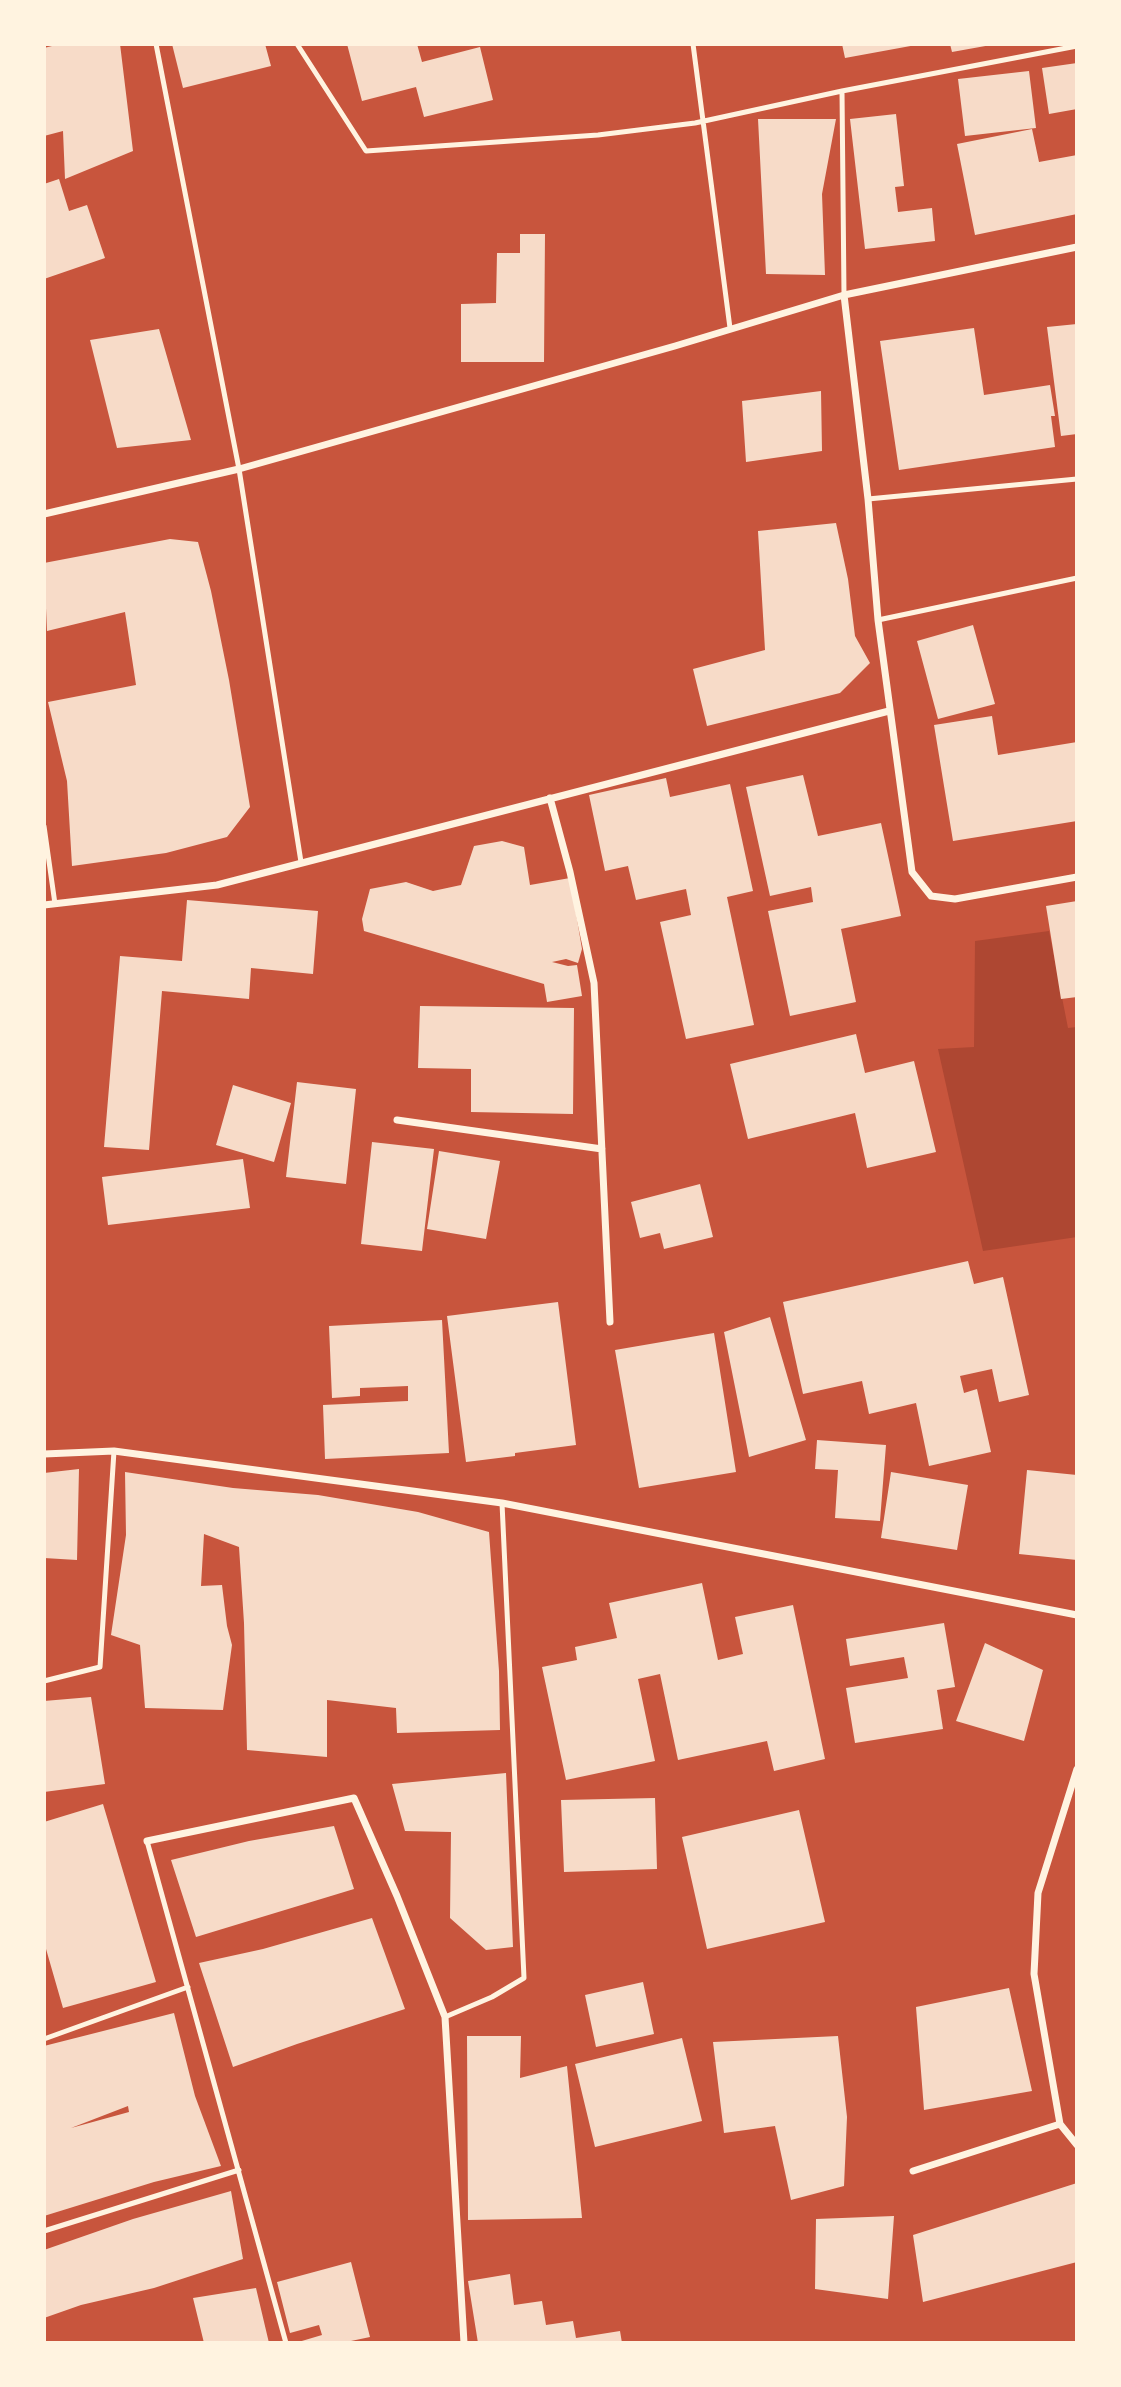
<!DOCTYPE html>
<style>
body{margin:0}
#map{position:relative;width:1121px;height:2387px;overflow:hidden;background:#c8553d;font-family:"Alegreya Sans",sans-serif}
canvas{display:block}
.frame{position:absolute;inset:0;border:46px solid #fff3e0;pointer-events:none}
</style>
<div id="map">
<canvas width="1121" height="2387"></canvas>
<div class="frame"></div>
</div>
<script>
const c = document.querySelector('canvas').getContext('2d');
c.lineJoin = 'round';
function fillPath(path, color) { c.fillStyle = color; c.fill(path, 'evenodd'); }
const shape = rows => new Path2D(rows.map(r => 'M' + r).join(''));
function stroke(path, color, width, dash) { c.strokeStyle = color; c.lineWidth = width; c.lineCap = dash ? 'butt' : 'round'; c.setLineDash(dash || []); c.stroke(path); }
const green = shape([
 [1049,931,1068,1028,1077,1027,1077,1237,983,1251,938,1049,974,1047,975,941]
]);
const building = shape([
 [60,44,120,44,133,151,65,179,63,131,44,136,44,48],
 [172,44,265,44,271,66,183,88],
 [347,44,417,44,422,62,480,47,493,100,424,117,416,87,362,101],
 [842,44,916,44,916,45,845,58],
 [950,44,990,44,991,45,952,52],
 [1077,63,1077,109,1049,114,1042,68],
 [1029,71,1036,128,965,136,958,79],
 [896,114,904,186,895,187,898,212,932,208,935,241,865,249,850,119],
 [758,119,836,119,822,194,825,275,766,274],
 [1032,129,1039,162,1077,155,1077,214,975,235,957,144],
 [59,179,69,211,87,205,105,258,44,279,44,184],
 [520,234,545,234,544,362,461,362,461,304,496,303,497,253,520,253],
 [1077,324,1077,434,1061,436,1047,327],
 [974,328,984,395,1050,385,1055,416,1051,416,1055,447,899,470,880,341],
 [159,329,191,440,117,448,90,340],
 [821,391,822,451,746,462,742,401],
 [836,523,848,579,855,636,870,663,840,693,707,726,693,669,765,650,758,531],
 [170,539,198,542,211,591,229,680,250,807,227,837,166,853,72,866,67,781,48,702,136,685,125,612,47,631,44,563],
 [973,625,995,704,938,719,917,641],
 [992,716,998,755,1077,742,1077,821,953,841,934,725],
 [803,775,818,836,881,823,901,916,841,929,856,1002,790,1016,768,911,813,902,811,887,770,896,746,787],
 [666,778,670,797,730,784,753,891,727,897,754,1025,686,1039,660,922,691,915,686,889,636,900,628,866,605,871,589,795],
 [502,841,524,847,530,885,570,878,582,949,578,963,566,959,552,962,568,966,577,965,582,996,547,1002,544,984,364,931,362,919,370,889,406,882,433,891,461,885,474,846],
 [187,900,318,911,313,974,251,968,249,999,162,991,149,1150,104,1147,120,956,182,961],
 [1077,901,1077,997,1061,999,1046,906],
 [420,1006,574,1008,573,1114,471,1112,471,1069,418,1068],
 [856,1034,865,1073,914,1061,936,1152,867,1168,855,1113,748,1139,730,1064],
 [297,1082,356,1089,346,1184,286,1177],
 [233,1085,291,1103,274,1162,216,1145],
 [372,1142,434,1149,422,1251,361,1244],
 [439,1151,500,1161,486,1239,427,1229],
 [243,1159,250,1208,108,1225,102,1177],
 [700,1184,713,1237,664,1249,660,1233,640,1238,631,1202],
 [968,1261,974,1284,1003,1277,1029,1395,999,1402,992,1369,960,1376,964,1393,977,1389,991,1452,929,1466,916,1403,869,1414,862,1381,803,1394,783,1302],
 [558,1302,576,1445,515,1453,515,1456,466,1462,447,1316],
 [770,1317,806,1440,749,1457,724,1332],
 [442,1320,449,1453,325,1459,323,1405,408,1401,408,1386,360,1388,360,1396,332,1398,329,1326],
 [714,1333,736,1472,639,1488,615,1350],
 [817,1440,886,1445,880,1521,835,1518,838,1470,815,1469],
 [79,1469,77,1560,44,1558,44,1473],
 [1027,1470,1077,1475,1077,1560,1019,1554],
 [125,1472,233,1488,318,1495,418,1512,489,1532,499,1671,500,1730,397,1733,396,1708,327,1700,327,1757,247,1750,244,1623,239,1547,204,1534,201,1586,222,1585,227,1626,232,1645,223,1710,145,1708,140,1645,111,1635,126,1535],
 [891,1472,968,1485,957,1550,881,1538],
 [702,1583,718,1660,743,1654,735,1617,793,1605,825,1759,774,1771,767,1741,678,1760,660,1674,638,1679,655,1761,566,1780,542,1667,577,1660,575,1647,617,1638,609,1603],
 [944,1623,955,1687,937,1690,943,1729,855,1743,846,1688,908,1678,904,1657,850,1666,846,1639],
 [985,1643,1043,1670,1024,1741,956,1721],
 [91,1697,105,1784,44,1792,44,1701],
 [506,1773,513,1947,486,1950,450,1918,451,1832,405,1831,392,1784],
 [655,1798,657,1869,564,1872,561,1800],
 [103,1804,156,1982,63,2008,44,1942,44,1822],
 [799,1810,825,1922,707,1949,682,1837],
 [334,1826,354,1889,196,1937,171,1860,249,1841],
 [372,1918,405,2009,297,2044,233,2067,199,1963,263,1949],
 [643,1982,654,2034,596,2047,585,1995],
 [1009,1988,1032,2091,924,2110,916,2007],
 [174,2013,195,2096,221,2166,154,2182,44,2216,44,2046],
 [128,2106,129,2112,71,2128],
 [467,2036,521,2036,520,2078,567,2066,582,2218,468,2220],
 [838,2036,847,2117,844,2186,791,2200,775,2126,724,2133,713,2042],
 [682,2038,702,2121,595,2147,575,2064],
 [1077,2183,1077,2262,923,2302,913,2235],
 [231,2191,243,2259,154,2288,81,2305,44,2318,44,2250,133,2219],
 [894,2216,888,2299,815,2289,816,2219],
 [351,2262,370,2337,351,2341,352,2343,295,2343,322,2335,319,2325,290,2333,277,2282],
 [510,2274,514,2305,542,2301,546,2325,573,2321,576,2338,620,2331,622,2343,478,2343,468,2281],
 [256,2288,269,2343,204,2343,193,2298]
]);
const service = shape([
 [156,44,239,469,301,862],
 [297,44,366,151,598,135,695,123,842,91,1077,46],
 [693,44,730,328],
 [842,91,844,295],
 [868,499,1077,479],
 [878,620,1077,578],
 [44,826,55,904],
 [44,1681,100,1667,114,1451],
 [147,1841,286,2343],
 [445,2017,492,1997,524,1978,502,1503],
 [44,2039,188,1987],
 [44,2231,239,2170]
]);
const minor = shape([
 [844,295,1077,247],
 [44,514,239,469,675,346,844,295,868,499,878,620,912,872,931,896,955,899,1077,877],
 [550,798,570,872,594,983,610,1322],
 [44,905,217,885,889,711],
 [397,1120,602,1149],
 [44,1454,114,1451,502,1503,1077,1615],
 [1077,1769,1038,1893,1034,1974,1060,2124,1077,2145],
 [147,1841,354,1798,397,1896,445,2017,464,2343],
 [913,2171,1060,2124]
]);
fillPath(green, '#ae4732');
fillPath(building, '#f7dbc8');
stroke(service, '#fff3e0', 5);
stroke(minor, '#fff3e0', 7);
</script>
